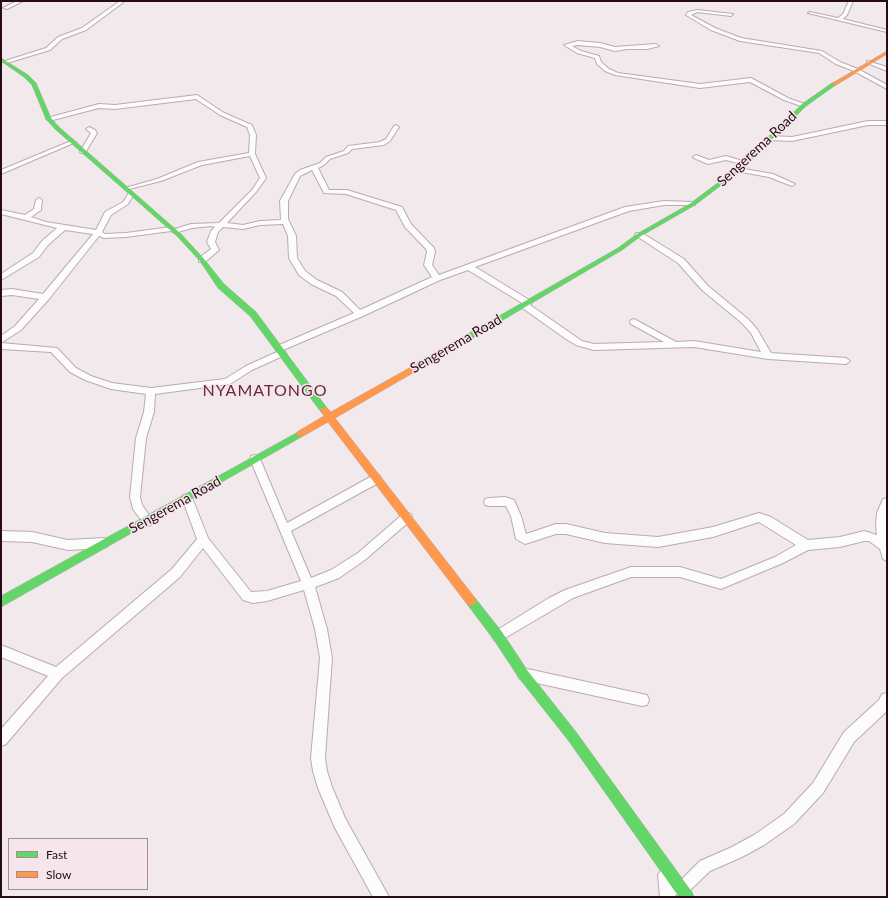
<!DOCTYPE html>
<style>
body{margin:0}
#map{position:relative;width:888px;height:898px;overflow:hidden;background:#f2e9ec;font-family:Lato,sans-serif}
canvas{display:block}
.frame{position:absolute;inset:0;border:2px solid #270c18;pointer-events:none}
.legend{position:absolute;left:8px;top:838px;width:140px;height:52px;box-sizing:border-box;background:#f6e5eb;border:1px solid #a38e97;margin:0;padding:5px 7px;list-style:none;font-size:12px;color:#270c18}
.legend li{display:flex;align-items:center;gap:8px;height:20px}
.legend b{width:20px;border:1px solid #a38e97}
</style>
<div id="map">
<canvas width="888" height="898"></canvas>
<div class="frame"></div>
<ul class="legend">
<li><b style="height:5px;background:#63d668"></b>Fast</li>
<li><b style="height:5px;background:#ff974d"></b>Slow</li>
</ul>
</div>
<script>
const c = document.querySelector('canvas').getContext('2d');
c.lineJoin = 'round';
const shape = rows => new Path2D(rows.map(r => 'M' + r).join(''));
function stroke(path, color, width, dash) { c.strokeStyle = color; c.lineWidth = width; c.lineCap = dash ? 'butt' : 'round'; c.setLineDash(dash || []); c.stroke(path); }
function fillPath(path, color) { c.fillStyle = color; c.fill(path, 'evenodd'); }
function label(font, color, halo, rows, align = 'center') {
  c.font = font + ' Lato,sans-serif'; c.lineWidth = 3; c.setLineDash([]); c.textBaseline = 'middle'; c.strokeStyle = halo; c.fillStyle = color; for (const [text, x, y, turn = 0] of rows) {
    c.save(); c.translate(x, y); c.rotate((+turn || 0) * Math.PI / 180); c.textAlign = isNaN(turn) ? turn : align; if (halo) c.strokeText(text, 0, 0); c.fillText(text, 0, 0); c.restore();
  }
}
const street = shape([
 [17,1,23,1,7,9,3,8,17,1],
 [120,1,125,1,86,30,62,39,50,50,7,63,2,62,46,48,58,37,82,28,120,1],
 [849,1,853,1,847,15,843,19,887,30,887,32,808,13,810,12,838,18,843,14,849,1],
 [697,10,733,14,731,16,697,12,691,15,715,28,741,38,822,51,840,62,858,69,887,85,887,89,854,71,836,64,819,53,740,41,711,30,686,15,688,12,697,10],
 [578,41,600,43,615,47,656,44,659,46,647,49,627,49,615,51,600,47,578,45,572,46,581,51,599,56,601,62,609,69,618,73,700,84,751,78,788,98,807,105,804,107,784,100,750,82,700,88,615,75,605,71,597,64,595,58,577,53,564,45,578,41],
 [867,61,887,67,887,71,867,63,867,61],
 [197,95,224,113,252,125,256,135,255,154,266,178,256,192,227,223,243,225,260,221,281,220,280,201,295,174,300,170,320,163,326,157,344,151,348,146,380,142,386,139,394,126,396,125,399,127,390,141,384,145,352,149,348,153,330,159,324,165,318,168,329,190,347,190,402,207,411,224,434,248,435,252,432,265,439,275,625,207,664,201,693,202,695,203,695,205,664,205,629,211,475,267,531,301,532,303,530,305,582,341,594,344,664,342,631,324,630,322,631,320,634,319,676,342,694,341,761,352,751,333,742,323,702,290,678,263,635,235,636,233,642,233,684,259,708,286,748,319,757,329,771,353,846,358,850,361,846,364,768,359,694,347,594,350,576,345,566,339,521,307,520,305,522,303,468,270,440,280,363,316,283,350,286,353,285,355,252,370,230,384,155,394,154,412,146,438,140,497,142,505,153,521,152,524,148,526,144,524,133,509,130,497,136,438,144,412,146,394,111,389,85,380,70,372,51,352,1,349,1,343,57,348,76,368,91,376,112,383,151,388,225,379,246,366,279,351,276,348,277,346,354,313,336,296,311,284,299,275,289,258,288,236,283,224,260,225,243,229,223,227,218,232,215,242,219,250,205,262,199,262,199,258,211,249,207,242,211,231,215,227,211,226,192,228,175,233,171,231,126,237,104,238,99,236,49,299,21,330,1,343,1,336,15,326,39,299,12,295,1,296,1,290,12,289,43,294,93,234,65,230,48,245,39,257,1,280,1,274,33,253,42,241,57,228,1,214,1,210,25,215,34,209,36,200,39,198,42,200,41,210,31,217,46,222,96,230,105,212,123,202,129,193,131,192,134,194,128,204,111,215,102,232,105,234,126,233,171,227,175,229,191,224,219,223,252,190,260,178,250,156,202,165,161,181,125,190,125,188,157,179,198,162,249,153,250,135,247,127,220,115,196,99,115,109,99,108,49,121,46,119,47,118,99,104,115,105,197,95],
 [312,170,324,193,346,194,396,210,405,227,426,249,427,252,424,265,432,277,360,310,342,292,317,280,305,271,297,258,296,236,288,219,288,201,300,176,312,170],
 [868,121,887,121,887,125,868,125,792,141,770,140,767,138,770,136,792,137,868,121],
 [89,127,95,130,97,133,85,153,81,153,80,152,91,133,86,129,89,127],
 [71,141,76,142,1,174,1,170,71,141],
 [696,155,709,160,726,156,749,163,746,165,726,160,708,164,694,158,693,157,696,155],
 [738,168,773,174,795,184,792,186,769,177,736,171,735,170,738,168],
 [255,455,259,456,260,459,287,523,372,476,376,475,380,476,381,479,380,482,291,531,311,578,331,570,358,553,403,514,407,513,411,514,412,517,411,520,366,559,339,578,315,587,327,629,332,658,325,758,327,771,332,787,345,818,389,897,373,897,335,828,318,788,313,771,311,758,320,658,315,629,304,590,267,601,253,603,243,600,203,548,180,577,62,678,6,744,1,746,1,729,48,676,1,657,1,645,56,667,172,569,197,539,182,498,183,495,187,494,191,495,208,538,251,592,267,591,301,581,250,459,251,456,255,455],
 [505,497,514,500,521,516,526,534,556,524,566,524,605,533,658,537,713,527,759,513,771,517,808,540,840,537,864,531,877,535,876,525,877,513,883,499,887,498,887,561,883,559,880,549,869,541,864,541,840,547,808,550,783,563,721,589,680,577,631,577,573,598,498,642,494,640,492,636,494,632,549,598,565,590,631,567,680,567,721,579,775,557,796,545,759,522,713,537,658,547,605,543,566,534,556,534,525,544,516,539,511,516,506,506,489,506,485,505,484,502,485,499,489,498,505,497],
 [1,531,32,532,68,540,104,538,108,540,110,543,108,546,104,548,68,550,32,542,1,541,1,531],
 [523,668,642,694,647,695,649,700,647,705,642,706,523,680,519,678,517,674,519,670,523,668],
 [887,693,887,711,854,742,823,793,794,824,764,845,742,857,710,871,686,894,681,897,675,894,676,897,660,897,658,875,661,870,666,867,671,870,675,886,700,861,732,847,754,835,784,814,813,783,844,732,879,700,882,694,887,693]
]);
const fast = shape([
 [1,58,28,75,36,83,51,118,59,127,181,234,204,259,224,284,256,312,327,408,328,410,327,412,321,412,250,316,218,288,200,261,177,236,55,129,46,119,32,85,24,77,1,61,1,58],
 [832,83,837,84,806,106,740,171,695,205,641,236,622,250,423,367,417,367,416,365,417,363,618,248,637,234,691,203,736,169,802,104,832,83],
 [300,431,303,432,304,434,303,436,1,607,1,596,300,431],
 [471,596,475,598,502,632,527,670,576,732,692,892,694,897,679,897,568,740,519,678,494,640,467,604,466,601,467,598,471,596]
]);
const slow = shape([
 [887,51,887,54,836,85,831,84,887,51],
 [420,362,424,365,423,367,335,418,475,598,476,601,475,604,471,606,467,604,328,422,303,436,300,437,296,434,297,432,324,416,320,410,321,408,327,408,331,412,420,362]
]);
const streetNames = [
 ["Sengerema Road",757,149,-43],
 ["Sengerema Road",456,344,-30],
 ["Sengerema Road",175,505,-29]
];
const quarterNames = [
 ["NYAMATONGO",265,391]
];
stroke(street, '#bbaab1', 2);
stroke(fast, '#bbaab1', 1);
stroke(slow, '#bbaab1', 1);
fillPath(street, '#fdfcfc');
fillPath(fast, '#63d668');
fillPath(slow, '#ff974d');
label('14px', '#270c18', '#f6e5eb', streetNames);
c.letterSpacing = '1px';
label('16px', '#682844', '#f6e5eb', quarterNames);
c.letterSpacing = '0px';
</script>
